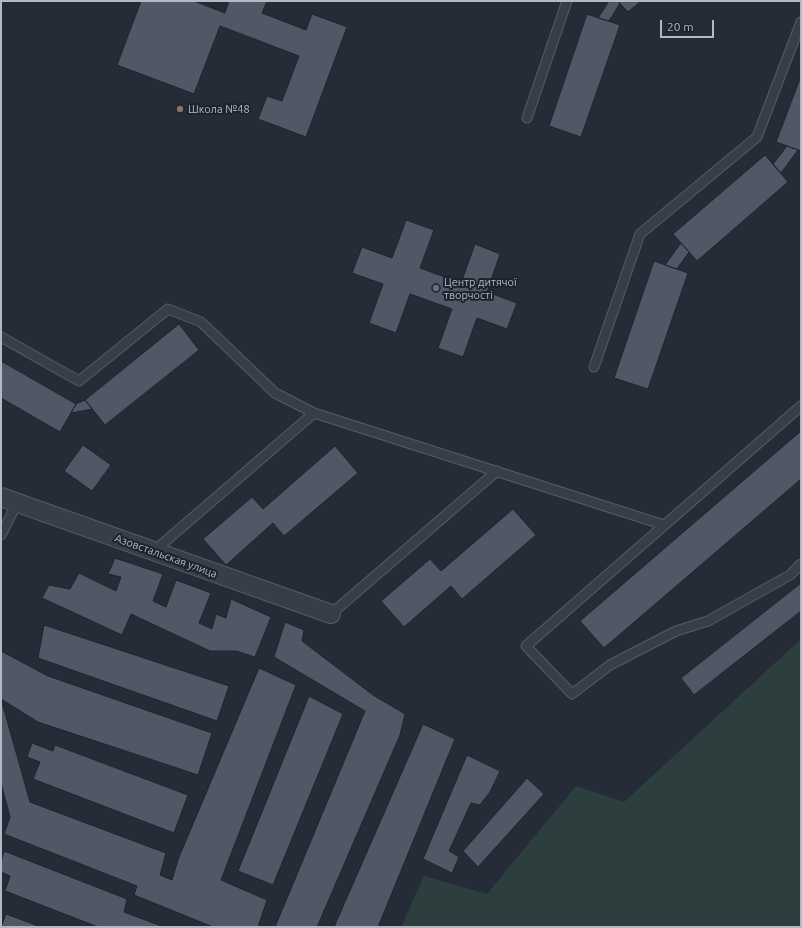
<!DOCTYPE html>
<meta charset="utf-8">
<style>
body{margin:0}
#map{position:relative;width:802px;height:928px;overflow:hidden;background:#252c37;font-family:Ubuntu,sans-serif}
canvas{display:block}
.frame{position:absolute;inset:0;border:2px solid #b3b9c4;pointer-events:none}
.scale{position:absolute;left:660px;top:20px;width:54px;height:18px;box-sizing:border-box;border:2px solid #b3b9c4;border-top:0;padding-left:5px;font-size:12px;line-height:14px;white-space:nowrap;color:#b3b9c4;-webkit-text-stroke:3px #1d232d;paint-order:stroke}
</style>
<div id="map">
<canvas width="802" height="928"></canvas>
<div class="frame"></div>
<div class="scale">20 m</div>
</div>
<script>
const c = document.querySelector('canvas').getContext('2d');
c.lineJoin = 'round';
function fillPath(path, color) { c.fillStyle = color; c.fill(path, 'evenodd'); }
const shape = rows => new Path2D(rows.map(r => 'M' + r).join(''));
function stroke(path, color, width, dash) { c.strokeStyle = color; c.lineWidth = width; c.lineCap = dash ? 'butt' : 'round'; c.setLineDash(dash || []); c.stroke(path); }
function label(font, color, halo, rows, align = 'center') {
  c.font = font + ' Ubuntu,sans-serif'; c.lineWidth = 4; c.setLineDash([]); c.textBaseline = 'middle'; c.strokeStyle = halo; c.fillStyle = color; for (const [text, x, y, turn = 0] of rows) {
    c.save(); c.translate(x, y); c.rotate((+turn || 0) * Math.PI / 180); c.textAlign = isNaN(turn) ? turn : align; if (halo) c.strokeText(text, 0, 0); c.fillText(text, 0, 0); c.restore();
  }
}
const green = shape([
 [801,639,801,927,401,927,424,876,487,894,576,786,624,802]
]);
const building = shape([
 [141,1,194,1,225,13,229,1,267,1,262,13,306,30,312,14,347,27,306,137,258,119,267,96,282,101,299,56,220,26,194,94,117,65,141,1],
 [609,1,618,1,620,3,609,21,598,18,609,1],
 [618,1,641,1,628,12,618,1],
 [587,14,620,25,581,137,549,126,587,14],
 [801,76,801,151,776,142,801,76],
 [787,146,798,150,781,173,773,164,787,146],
 [765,155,788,182,697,261,673,234,765,155],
 [406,220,434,230,420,268,461,283,475,244,500,254,487,292,517,303,507,329,477,318,463,357,438,348,452,309,410,294,396,333,369,323,383,284,352,273,362,247,392,258,406,220],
 [681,243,689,252,677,269,665,265,681,243],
 [654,261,688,273,648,389,614,378,654,261],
 [179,324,199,350,105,425,85,400,179,324],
 [1,361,76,404,60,432,1,398,1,361],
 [85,400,92,409,71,413,76,404,85,400],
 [801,431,801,479,604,648,580,621,801,431],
 [83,445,111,465,92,491,64,471,83,445],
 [335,446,358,473,284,536,273,523,226,565,203,539,252,497,263,509,335,446],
 [513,509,536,535,462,599,451,586,404,627,381,601,430,559,441,571,513,509],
 [115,558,163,574,153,601,166,607,176,580,211,593,199,623,212,629,216,614,226,618,231,599,271,617,255,657,236,651,210,651,131,614,122,635,42,598,49,585,70,589,79,573,116,591,121,577,108,574,115,558],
 [801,583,801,611,694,695,681,678,801,583],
 [285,622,304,630,302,641,373,695,405,714,400,735,317,927,275,927,365,711,274,657,285,622],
 [44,625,229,686,217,721,38,658,44,625],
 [1,651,48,676,212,733,198,775,38,722,1,699,1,651],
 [259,668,296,685,221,880,267,900,258,927,213,927,134,895,137,886,4,834,10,817,1,783,1,699,30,802,166,853,160,875,172,880,179,857,259,668],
 [309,696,343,714,273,885,238,871,309,696],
 [423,724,455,739,378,927,334,927,423,724],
 [32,743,53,751,55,745,188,795,174,833,33,779,40,762,27,757,32,743],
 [467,755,500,771,490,792,480,805,471,803,449,851,459,857,452,873,423,859,467,755],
 [527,778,544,794,478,867,463,851,527,778],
 [4,851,127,899,124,912,164,927,98,927,5,891,10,876,1,872,1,862,4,851],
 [6,914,41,927,1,927,6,914]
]);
const lane = shape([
 [527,118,567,1],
 [1,337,79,381,168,309,201,322,275,393,314,413,664,525],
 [594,367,640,234,757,137,801,22],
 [801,406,526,646,572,694,610,665,676,631,708,621,790,575,801,564],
 [1,535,17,503],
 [153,552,314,413],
 [331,614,497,471]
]);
const street = shape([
 [1,497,331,614]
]);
const markers = [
 [180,109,4,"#8d6e63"],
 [436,288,4,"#5c6f8a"]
];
const poiNames = [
 ["Школа №48",188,109],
 ["Центр дитячої",444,282],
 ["творчості",444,295]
];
const streetNames = [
 ["Азовстальская улица",166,556,20]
];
fillPath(green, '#2d3e3f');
fillPath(building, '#505765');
stroke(building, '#1f252f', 1);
stroke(lane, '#565c66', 11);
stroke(street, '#565c66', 20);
stroke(lane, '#383e48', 9);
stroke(street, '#383e48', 18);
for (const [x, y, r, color] of markers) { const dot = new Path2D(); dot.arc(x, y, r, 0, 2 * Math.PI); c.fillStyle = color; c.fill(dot); stroke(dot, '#1d232d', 1.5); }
label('11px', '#b3b9c4', '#1d232d', poiNames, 'left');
label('11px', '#b3b9c4', '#1d232d', streetNames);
</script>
